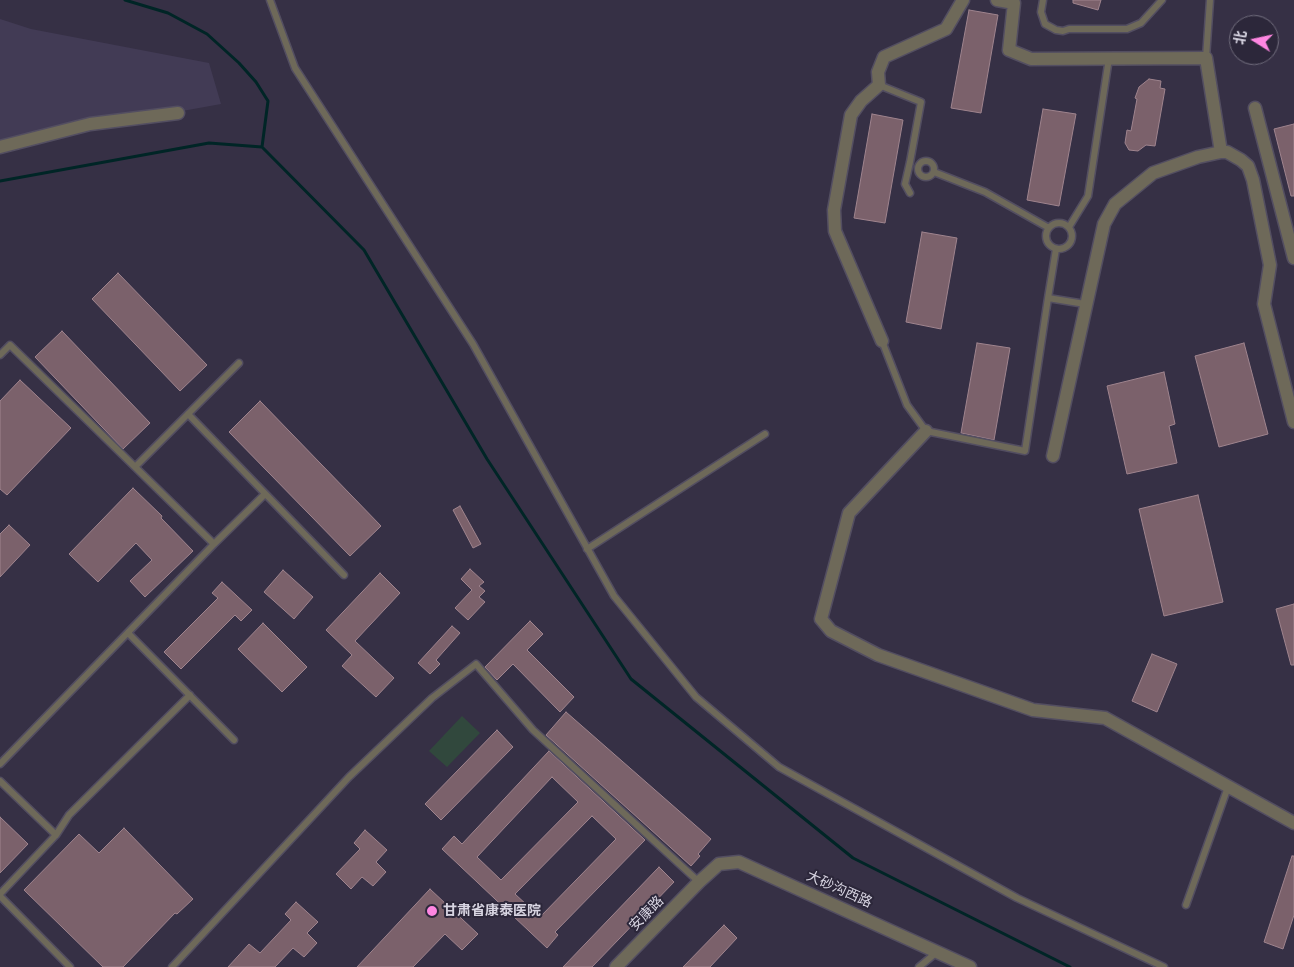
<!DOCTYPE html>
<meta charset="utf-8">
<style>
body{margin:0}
#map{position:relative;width:1294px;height:967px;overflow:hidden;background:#363045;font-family:"Roboto Condensed","Noto Sans SC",sans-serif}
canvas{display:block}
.north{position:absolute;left:1229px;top:15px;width:50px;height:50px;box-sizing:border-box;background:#2c273a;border:1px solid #716d7d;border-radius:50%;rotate:280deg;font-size:14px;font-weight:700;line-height:20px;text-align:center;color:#d8d5e2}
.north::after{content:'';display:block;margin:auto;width:18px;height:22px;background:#fe86e1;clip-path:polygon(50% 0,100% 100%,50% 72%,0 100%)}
</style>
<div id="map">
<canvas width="1294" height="967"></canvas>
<div class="north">北</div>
</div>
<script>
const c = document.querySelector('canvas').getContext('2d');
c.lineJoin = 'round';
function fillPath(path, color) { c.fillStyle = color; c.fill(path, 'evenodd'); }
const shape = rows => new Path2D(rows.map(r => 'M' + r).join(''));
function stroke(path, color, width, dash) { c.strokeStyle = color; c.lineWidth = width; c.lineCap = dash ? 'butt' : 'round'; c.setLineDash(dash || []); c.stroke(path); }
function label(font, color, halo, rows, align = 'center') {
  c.font = font + ' "Roboto Condensed","Noto Sans SC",sans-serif'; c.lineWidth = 4; c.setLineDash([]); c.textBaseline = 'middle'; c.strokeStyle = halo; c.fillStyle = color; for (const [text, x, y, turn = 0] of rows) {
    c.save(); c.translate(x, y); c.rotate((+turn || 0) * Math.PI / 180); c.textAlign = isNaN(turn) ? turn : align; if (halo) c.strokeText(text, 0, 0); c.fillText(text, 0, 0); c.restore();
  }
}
const built = shape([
 [0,19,31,29,209,63,221,104,0,144]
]);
const green = shape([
 [462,716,480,733,447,767,429,751]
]);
const stream = shape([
 [125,0,168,13,207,34,239,63,256,82,268,101,262,147],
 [0,181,209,143,262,147,364,250,487,459,631,679,853,858,1070,967]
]);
const building = shape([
 [1073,0,1101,0,1098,10,1073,3,1073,0],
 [969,10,998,15,981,113,951,108,969,10],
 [1149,79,1161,81,1160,88,1165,89,1155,146,1146,145,1138,151,1129,150,1125,143,1127,130,1131,131,1137,99,1135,98,1139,87,1149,79],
 [1043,109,1076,114,1059,206,1027,200,1043,109],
 [872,114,903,120,885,223,854,218,872,114],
 [1294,124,1294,196,1291,196,1274,129,1294,124],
 [922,232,957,238,941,329,906,322,922,232],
 [118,273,207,365,180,391,92,299,118,273],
 [62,331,150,423,123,449,35,357,62,331],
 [977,343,1010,348,994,440,961,433,977,343],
 [1244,343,1268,434,1219,447,1195,356,1244,343],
 [1164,372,1175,424,1169,426,1177,463,1127,474,1107,386,1164,372],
 [20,380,71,428,7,495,0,489,0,401,20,380],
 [260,401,381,526,350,556,229,432,260,401],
 [133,488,162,516,161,518,193,551,145,597,130,581,152,560,136,543,98,582,69,554,133,488],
 [1198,495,1223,602,1164,616,1139,509,1198,495],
 [460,506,481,544,473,548,453,510,460,506],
 [9,525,30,545,0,577,0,534,9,525],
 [470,569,484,582,479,586,485,591,479,597,485,602,468,620,455,608,472,590,461,579,470,569],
 [283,570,313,597,294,619,264,592,283,570],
 [380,573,400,593,355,641,394,678,376,697,342,666,352,655,326,630,380,573],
 [222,582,252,610,241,621,235,615,181,669,164,652,218,598,212,593,222,582],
 [1294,604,1294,665,1291,665,1276,609,1294,604],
 [530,621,543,634,527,650,574,697,560,712,513,664,497,680,485,667,530,621],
 [263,623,307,667,282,692,238,649,263,623],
 [452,626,460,633,436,660,440,664,430,674,418,663,452,626],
 [1152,654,1177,664,1157,712,1132,701,1152,654],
 [566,712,711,839,698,854,700,856,691,866,546,735,566,712],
 [497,730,513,747,441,820,425,804,497,730],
 [549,751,645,840,555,932,558,935,547,948,442,849,454,836,462,844,549,751],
 [552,777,578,802,501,880,477,857,552,777],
 [592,816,616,839,540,917,515,894,592,816],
 [0,817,28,844,0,873,0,817],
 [124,828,193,899,177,914,175,913,123,967,103,967,24,890,79,834,99,853,124,828],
 [365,830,387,850,376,862,386,872,373,886,362,877,351,889,336,874,360,849,354,843,365,830],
 [1292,856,1294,856,1294,915,1283,949,1264,942,1292,856],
 [659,867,674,882,592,967,563,967,659,867],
 [430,889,478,934,462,950,445,934,413,967,357,967,430,889],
 [296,902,318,922,307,933,317,943,304,957,293,948,275,967,228,967,249,944,260,953,291,920,285,914,296,902],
 [724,925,737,938,710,967,683,967,724,925]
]);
const service = shape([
 [270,0,295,68,473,344,614,596,696,697,779,767,1017,898,1164,967],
 [1043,0,1041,12,1045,24,1056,30,1063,31,1069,29,1127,29,1141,23,1162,0],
 [1206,58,1210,0],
 [879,85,921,102,910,162,905,184,910,193],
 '918 169a8 8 0 1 1 16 0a8 8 0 1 1-16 0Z',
 [934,172,985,192,1049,228],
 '1046 236a13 13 0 1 1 26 0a13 13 0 1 1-26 0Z',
 [1069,227,1088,196,1109,58],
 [1048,298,1056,249],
 [882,341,907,405,926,431,1025,451,1048,298,1085,304],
 [0,355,10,345,214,544,0,764],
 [188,414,344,575],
 [135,467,239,363],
 [214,544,265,494],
 [587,549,765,434],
 [128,633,234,740],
 [0,781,56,835,0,894],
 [56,835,69,815,190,695],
 [0,896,70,967],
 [1186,905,1228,787],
 [172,967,349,777,432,698,476,664,533,730,699,882],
 [919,967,937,952]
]);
const minor = shape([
 [997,0,1014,3,1009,50,1031,59,1206,58,1221,152],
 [0,147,90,124,178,113],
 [882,341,835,231,834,210,851,115,861,101,879,85,878,72,884,57,946,29,963,0],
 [926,431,849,513,821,619,831,631,878,655,1033,710,1105,718,1294,823],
 [1053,456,1104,224,1115,204,1153,173,1198,157,1221,152,1227,152,1241,160,1248,166,1253,180,1270,265,1264,304,1294,422]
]);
const tertiary = shape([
 [1255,108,1294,258],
 [616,967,699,882,719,864,739,862,970,967]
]);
const markers = [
 [432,911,6,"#fe86e1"]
];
const streetNames = [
 ["大砂沟西路",839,890,24],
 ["安康路",647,914,-46]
];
const poiNames = [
 ["甘肃省康泰医院",443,911]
];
fillPath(built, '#423b55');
fillPath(green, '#31483d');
stroke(stream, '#002526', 3);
fillPath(building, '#7b616b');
stroke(building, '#9f848e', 1);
stroke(service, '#534e61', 9);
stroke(minor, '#534e61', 15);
stroke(tertiary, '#534e61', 15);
stroke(service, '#6e6959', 6);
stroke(minor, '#6e6959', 12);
stroke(tertiary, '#6e6959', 12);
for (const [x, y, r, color] of markers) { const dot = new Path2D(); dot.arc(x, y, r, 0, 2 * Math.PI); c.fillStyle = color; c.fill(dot); stroke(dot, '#2c273a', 2); }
label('14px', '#d8d5e2', '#2c273a', streetNames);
label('bold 14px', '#d8d5e2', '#2c273a', poiNames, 'left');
</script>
